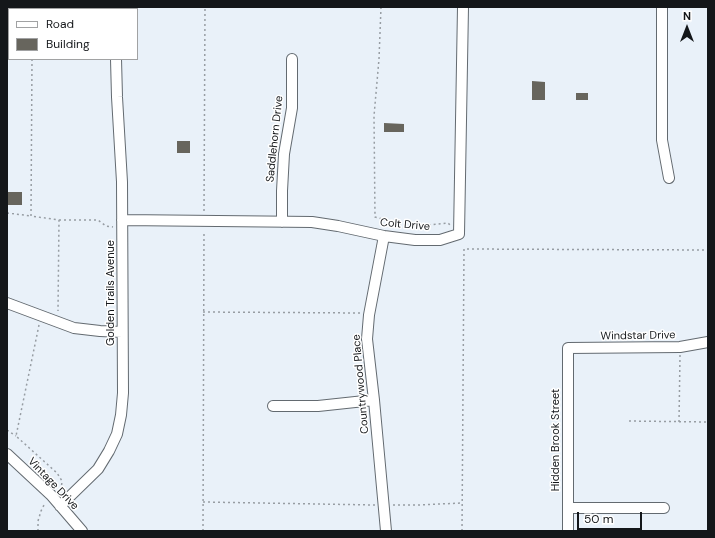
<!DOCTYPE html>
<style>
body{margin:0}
#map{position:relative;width:715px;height:538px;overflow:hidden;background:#e9f1f9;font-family:"DM Sans",sans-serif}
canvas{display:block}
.frame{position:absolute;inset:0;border:8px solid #14171a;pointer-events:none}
.legend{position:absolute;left:8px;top:8px;width:130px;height:52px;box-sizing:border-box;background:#fff;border:1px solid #a1a2a3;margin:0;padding:5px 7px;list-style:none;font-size:12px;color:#14171a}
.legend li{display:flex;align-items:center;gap:8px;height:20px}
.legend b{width:20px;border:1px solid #a1a2a3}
.north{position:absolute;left:667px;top:8px;width:40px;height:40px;-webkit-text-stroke:3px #fff;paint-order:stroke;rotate:0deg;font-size:11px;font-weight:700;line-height:16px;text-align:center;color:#14171a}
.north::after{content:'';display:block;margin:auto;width:14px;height:18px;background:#14171a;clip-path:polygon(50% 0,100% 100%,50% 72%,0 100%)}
.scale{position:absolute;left:577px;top:512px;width:65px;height:18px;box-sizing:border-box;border:2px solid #14171a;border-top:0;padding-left:5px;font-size:12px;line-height:14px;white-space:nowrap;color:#14171a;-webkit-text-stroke:3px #fff;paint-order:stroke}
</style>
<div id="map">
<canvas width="715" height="538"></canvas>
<div class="frame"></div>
<ul class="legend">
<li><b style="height:5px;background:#fff"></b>Road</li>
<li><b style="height:11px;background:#67655d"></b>Building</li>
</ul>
<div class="north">N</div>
<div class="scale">50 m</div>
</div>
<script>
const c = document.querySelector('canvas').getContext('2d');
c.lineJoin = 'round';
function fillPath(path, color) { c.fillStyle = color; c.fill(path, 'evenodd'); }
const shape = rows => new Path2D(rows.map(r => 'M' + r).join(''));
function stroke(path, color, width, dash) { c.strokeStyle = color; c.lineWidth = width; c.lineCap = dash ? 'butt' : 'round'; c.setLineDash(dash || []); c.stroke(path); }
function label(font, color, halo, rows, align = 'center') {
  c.font = font + ' "DM Sans",sans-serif'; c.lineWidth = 3; c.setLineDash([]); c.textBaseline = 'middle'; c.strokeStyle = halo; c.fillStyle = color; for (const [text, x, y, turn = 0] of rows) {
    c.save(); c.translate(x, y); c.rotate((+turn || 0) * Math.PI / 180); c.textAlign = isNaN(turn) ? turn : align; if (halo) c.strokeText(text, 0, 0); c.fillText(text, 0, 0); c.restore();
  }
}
const building = shape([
 [532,81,545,82,545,100,532,100],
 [576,93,588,93,588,100,576,100],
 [384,123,404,124,404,132,384,132],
 [177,141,190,141,190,153,177,153],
 [7,192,22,192,22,205,7,205]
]);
const path = shape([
 [381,7,379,59,374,116,375,217,401,224,420,226,448,223,450,225],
 [32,9,32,7],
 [32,59,31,216,59,220,58,311],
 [204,211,205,7],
 [7,213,31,216],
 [59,220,98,220,106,226,113,227],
 [203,312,361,313],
 [39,325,16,436,57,473,62,481,61,491],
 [629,421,708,422],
 [679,422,680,355],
 [7,430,16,436],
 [203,502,375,505],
 [393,505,418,505,462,503],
 [38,531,38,521,41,511,45,503],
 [203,531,204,231],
 [462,531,464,249,708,250]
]);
const minor = shape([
 [662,7,662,140,669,178],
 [116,9,116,7],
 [122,220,312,222,338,226,384,236,415,240,440,240,459,234,463,7],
 [282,222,282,191,284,154,292,108,292,59],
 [384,236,369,315,367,339,374,400,386,531],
 [7,303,74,328,100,331,122,332],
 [273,406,318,406,374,400],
 [7,454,51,495,82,531],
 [60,506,98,469,109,451,117,434,121,415,123,393,122,182,117,97,116,59],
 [568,508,664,508],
 [568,531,568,348,680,347,708,342]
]);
const streetNames = [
 ["Saddlehorn Drive",275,139,-84],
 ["Colt Drive",405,225,5],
 ["Golden Trails Avenue",111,293,-90],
 ["Windstar Drive",638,336,-1],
 ["Countrywood Place",361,384,-95],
 ["Hidden Brook Street",556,440,-90],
 ["Vintage Drive",53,484,46]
];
fillPath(building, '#67655d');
stroke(minor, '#636a70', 12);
stroke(path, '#979da3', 1.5, [2, 3]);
stroke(minor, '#fff', 10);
label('11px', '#14171a', '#fff', streetNames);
</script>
